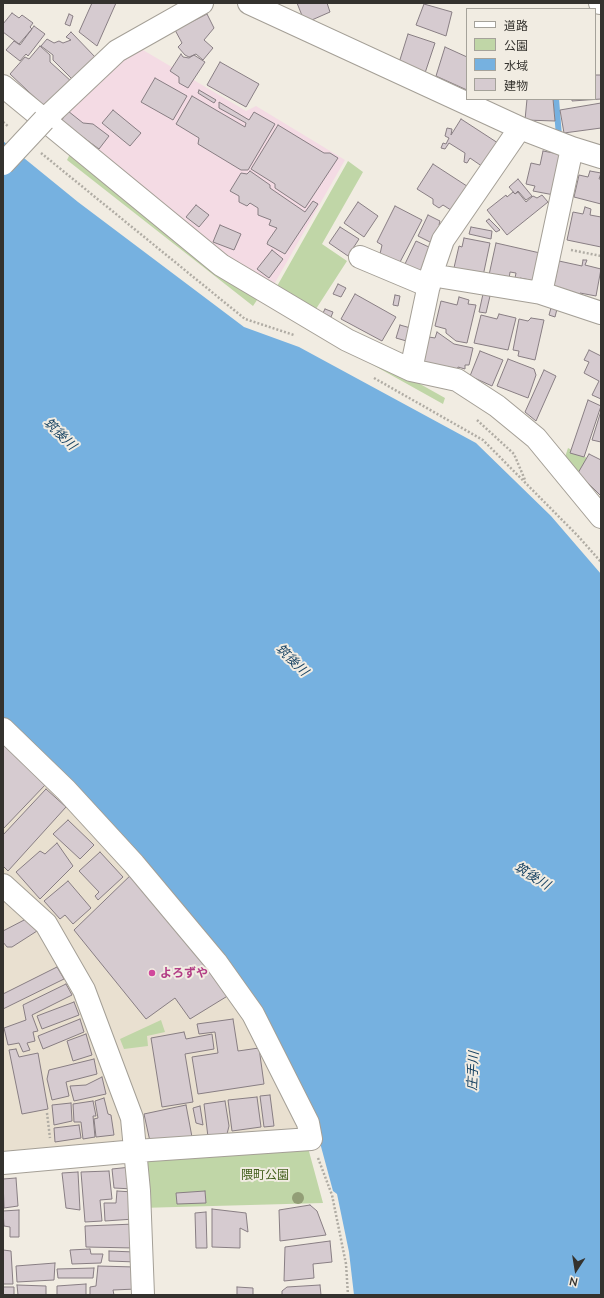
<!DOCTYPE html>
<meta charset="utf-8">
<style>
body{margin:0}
#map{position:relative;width:604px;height:1298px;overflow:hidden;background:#f1ece2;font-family:Lato,"Noto Sans JP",sans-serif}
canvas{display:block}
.frame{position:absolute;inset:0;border:4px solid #34322e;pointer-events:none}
.legend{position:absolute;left:466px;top:8px;width:130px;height:92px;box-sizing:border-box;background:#f1ece2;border:1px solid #a5a29a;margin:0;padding:5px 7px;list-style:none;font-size:12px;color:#34322e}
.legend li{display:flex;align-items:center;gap:8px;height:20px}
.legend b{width:20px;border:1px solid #a5a29a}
.north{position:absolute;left:556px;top:1250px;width:40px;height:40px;-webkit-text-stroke:3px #f1ece2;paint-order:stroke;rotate:192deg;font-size:11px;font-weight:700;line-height:16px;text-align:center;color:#34322e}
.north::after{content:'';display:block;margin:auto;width:14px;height:18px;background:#34322e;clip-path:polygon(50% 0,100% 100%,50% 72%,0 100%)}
</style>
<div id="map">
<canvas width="604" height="1298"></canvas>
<div class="frame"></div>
<ul class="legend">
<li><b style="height:5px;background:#fff"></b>道路</li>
<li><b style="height:11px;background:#c0d6a7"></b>公園</li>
<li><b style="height:11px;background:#76b1e0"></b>水域</li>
<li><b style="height:11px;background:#d6cbd0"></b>建物</li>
</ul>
<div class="north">N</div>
</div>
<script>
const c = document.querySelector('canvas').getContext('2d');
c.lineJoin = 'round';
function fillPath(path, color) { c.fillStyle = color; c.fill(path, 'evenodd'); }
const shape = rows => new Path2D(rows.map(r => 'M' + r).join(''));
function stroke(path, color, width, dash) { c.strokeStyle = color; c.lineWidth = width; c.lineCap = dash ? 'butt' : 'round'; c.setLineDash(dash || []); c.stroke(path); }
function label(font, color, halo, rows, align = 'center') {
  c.font = font + ' Lato,"Noto Sans JP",sans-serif'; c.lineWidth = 4; c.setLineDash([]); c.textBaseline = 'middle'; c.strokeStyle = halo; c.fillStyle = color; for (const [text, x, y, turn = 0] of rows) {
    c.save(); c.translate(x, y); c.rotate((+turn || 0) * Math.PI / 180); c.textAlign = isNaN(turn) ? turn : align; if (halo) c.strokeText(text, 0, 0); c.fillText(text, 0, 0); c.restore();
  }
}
const built = shape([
 [3,731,216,962,311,1138,137,1149,85,990,3,883],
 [3,887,45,925,83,991,134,1149,3,1161]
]);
const industrial = shape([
 [138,47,246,111,256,106,345,160,272,288,227,261,54,122,107,69]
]);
const green = shape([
 [71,152,259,297,253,306,67,160],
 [348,161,363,172,322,244,347,261,314,312,276,288],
 [283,307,445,398,443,404,280,313],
 [568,448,589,459,576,481,562,466],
 [161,1020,165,1032,147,1036,148,1046,124,1049,120,1039],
 [307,1144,323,1203,140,1208,136,1151]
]);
const water = shape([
 [3,141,78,202,244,327,299,347,476,443,551,516,601,574,601,1295,354,1295,349,1252,337,1194,333,1191,316,1128,261,1017,3,719]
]);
const stream = shape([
 [556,99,559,136]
]);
const building = shape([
 [92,3,116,3,97,46,79,32,92,3],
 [297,3,327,3,330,12,305,23,297,3],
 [424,4,452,12,446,36,416,25,424,4],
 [12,13,19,18,22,15,33,23,30,27,32,29,19,44,3,32,3,24,12,13],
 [69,14,73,16,70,26,65,24,69,14],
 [207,14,214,28,204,40,213,48,203,60,196,54,189,57,185,55,178,47,182,43,175,30,207,14],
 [34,26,45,34,28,56,26,54,20,61,6,50,14,41,20,45,34,26],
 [71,32,96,58,74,81,53,60,53,55,41,46,47,39,54,43,59,41,63,43,71,40,66,37,71,32],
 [408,34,435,43,424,76,398,66,408,34],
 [40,46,50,55,50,62,72,82,47,109,10,74,25,57,29,59,40,46],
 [445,47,467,57,467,90,436,76,445,47],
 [181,54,183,57,189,58,194,55,205,62,188,88,179,83,179,77,170,71,181,54],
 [220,62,259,84,246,107,207,85,220,62],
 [595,75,601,75,601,99,572,101,572,99,595,99,595,75],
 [155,78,187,96,173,120,141,102,155,78],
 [199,90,216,100,214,103,198,93,199,90],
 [192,96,245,127,246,123,219,108,219,102,249,120,254,112,275,124,248,170,241,170,198,144,199,138,176,124,192,96],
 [527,99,553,99,555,121,525,120,527,99],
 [601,103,601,128,564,133,560,110,601,103],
 [113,110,141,133,130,146,102,123,113,110],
 [68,111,83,123,93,124,109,136,99,149,61,121,68,111],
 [461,119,501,145,486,169,470,158,467,163,464,162,465,153,449,143,445,149,441,148,443,143,446,144,449,138,445,136,447,128,452,129,451,135,461,119],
 [278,125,324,153,330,153,338,158,305,208,275,188,275,184,251,169,278,125],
 [543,151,559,154,561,160,554,195,533,191,535,186,526,184,531,163,540,165,543,151],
 [433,164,473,190,457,214,443,205,439,208,433,204,433,199,417,189,433,164],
 [250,171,270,185,270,188,305,212,313,201,318,204,285,254,267,244,268,241,277,228,269,225,271,220,258,215,258,208,250,203,247,206,239,202,239,196,230,191,241,173,247,174,250,171],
 [590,171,601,173,599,179,601,179,601,204,574,197,579,175,588,177,590,171],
 [518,179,532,196,526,200,518,191,515,194,509,187,518,179],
 [513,192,515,194,518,192,526,202,533,196,537,198,542,195,548,202,507,235,487,210,506,195,507,197,513,192],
 [358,202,378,216,364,237,344,223,358,202],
 [196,205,209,215,199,227,186,217,196,205],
 [395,206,422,220,399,264,380,254,382,245,377,242,395,206],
 [585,207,591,209,590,215,601,217,601,247,567,240,573,212,583,214,585,207],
 [428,215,440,221,439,225,446,227,425,276,404,266,416,241,431,248,432,243,418,236,428,215],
 [489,219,500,230,496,232,486,221,489,219],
 [220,225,241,234,234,250,213,242,220,225],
 [340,227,359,239,348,256,329,243,340,227],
 [471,227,492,231,491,239,469,234,471,227],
 [464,238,490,243,483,276,453,272,459,246,462,247,464,238],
 [496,243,540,253,534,281,520,278,518,284,514,283,516,273,510,272,509,279,489,275,496,243],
 [272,250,283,259,269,278,257,269,272,250],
 [583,260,587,260,585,265,601,269,596,296,580,293,579,296,553,290,559,261,582,266,583,260],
 [338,284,346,288,341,297,333,294,338,284],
 [355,294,396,317,382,341,341,319,355,294],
 [483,294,490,296,486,313,479,312,483,294],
 [395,295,400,296,398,306,393,305,395,295],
 [459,297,469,300,468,304,476,305,467,343,456,341,446,333,446,329,435,326,441,301,457,305,459,297],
 [551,308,557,309,555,317,549,315,551,308],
 [325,309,333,312,331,317,323,313,325,309],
 [499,314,516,318,508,350,474,343,481,315,497,319,499,314],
 [531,318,544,320,535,360,518,356,519,351,513,350,519,319,528,321,531,318],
 [400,325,414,329,410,342,396,338,400,325],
 [437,332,454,344,473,348,469,365,465,365,465,369,458,367,457,370,422,364,429,337,435,338,437,332],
 [589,350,601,356,601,399,592,395,599,381,584,373,589,362,584,360,589,350],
 [480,351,503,360,492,386,470,376,480,351],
 [508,359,534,369,536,375,528,398,497,386,508,359],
 [544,370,556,376,536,421,525,412,544,370],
 [588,400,601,406,584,457,570,453,588,400],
 [601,411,601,442,592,440,601,411],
 [589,454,601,460,601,496,578,473,589,454],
 [3,743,46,784,3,829,3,743],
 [46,789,66,807,8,871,3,866,3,835,46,789],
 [68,820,94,845,80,859,53,834,68,820],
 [57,843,73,866,40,899,16,872,40,851,45,854,57,843],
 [100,852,123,877,98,900,95,896,99,892,79,871,100,852],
 [135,871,234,992,190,1019,175,998,146,1019,74,930,135,871],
 [68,881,91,908,73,924,65,915,60,919,44,901,68,881],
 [28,918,37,931,12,947,7,947,3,942,3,931,28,918],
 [57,967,64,979,3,1009,3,994,57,967],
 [66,984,72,995,32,1015,38,1031,33,1032,35,1041,27,1043,30,1050,23,1052,19,1043,8,1045,4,1028,26,1020,23,1005,66,984],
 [74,1002,79,1015,42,1029,37,1016,74,1002],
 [80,1019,84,1032,43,1049,38,1036,80,1019],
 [233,1019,238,1051,259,1048,264,1084,198,1094,192,1057,218,1053,215,1032,199,1034,197,1024,233,1019],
 [184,1032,186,1039,212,1034,214,1049,185,1054,193,1102,162,1107,151,1038,184,1032],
 [86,1034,92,1055,73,1061,67,1041,86,1034],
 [16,1049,19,1057,38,1053,48,1109,22,1114,9,1050,16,1049],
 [94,1059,97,1074,66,1082,69,1096,52,1100,47,1079,49,1070,94,1059],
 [102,1077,106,1094,74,1101,70,1086,86,1085,102,1077],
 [270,1095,274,1126,264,1127,260,1096,270,1095],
 [257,1097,261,1127,232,1131,228,1100,257,1097],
 [104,1098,108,1114,111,1115,114,1135,96,1137,94,1119,98,1118,95,1101,104,1098],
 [93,1101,96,1116,93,1116,95,1137,83,1139,81,1122,74,1122,73,1104,93,1101],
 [225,1101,229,1126,227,1134,208,1137,204,1104,225,1101],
 [71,1103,72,1121,54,1125,52,1105,71,1103],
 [186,1105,192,1137,151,1146,144,1114,186,1105],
 [200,1106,203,1125,196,1123,193,1108,200,1106],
 [79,1125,81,1138,55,1142,54,1128,79,1125],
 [131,1167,133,1189,114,1188,112,1169,131,1167],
 [109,1171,112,1199,100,1200,102,1221,85,1222,81,1172,109,1171],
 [78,1172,80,1210,66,1208,62,1173,78,1172],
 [16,1178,18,1206,4,1208,3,1179,16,1178],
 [117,1191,133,1192,134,1219,105,1221,104,1203,116,1203,117,1191],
 [205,1191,206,1203,177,1204,176,1193,205,1191],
 [310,1205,317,1211,326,1235,280,1241,279,1210,310,1205],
 [212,1209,246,1213,248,1232,240,1228,240,1248,212,1247,212,1209],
 [19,1210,19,1237,10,1237,10,1227,4,1226,3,1211,19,1210],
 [206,1212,207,1248,196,1248,195,1213,206,1212],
 [135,1224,134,1248,86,1247,85,1226,135,1224],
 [330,1241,332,1262,313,1264,314,1278,284,1281,285,1247,330,1241],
 [90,1249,91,1254,103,1254,101,1263,72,1264,70,1250,90,1249],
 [3,1250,11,1251,13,1284,3,1284,3,1250],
 [109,1251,135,1252,136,1262,109,1261,109,1251],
 [55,1263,54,1280,17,1282,16,1266,55,1263],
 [98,1266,135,1267,136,1289,113,1290,114,1295,90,1295,90,1287,96,1286,98,1266],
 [94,1268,93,1278,58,1278,57,1269,94,1268],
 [86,1284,86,1295,57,1295,57,1286,86,1284],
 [17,1285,46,1286,46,1295,18,1295,17,1285],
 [320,1285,321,1295,282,1295,282,1291,287,1287,320,1285],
 [3,1287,14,1287,14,1295,3,1295,3,1287],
 [237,1287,253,1288,253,1295,237,1295,237,1287]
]);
const path = shape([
 [3,122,9,127],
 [41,153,245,319,294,335],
 [571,250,601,256],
 [374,378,483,440,578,536,601,562],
 [477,420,514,454,525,480],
 [47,1113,50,1138],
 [318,1158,332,1195,346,1264,348,1295]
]);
const minor = shape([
 [249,3,520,128,572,148,601,157],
 [600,3,601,3],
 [3,86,221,265,347,340,411,370,457,380,497,406,536,438,601,517],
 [44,120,117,51,202,3],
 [360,257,429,286],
 [431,275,541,293,601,313],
 [541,293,572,148],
 [411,370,431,275,443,240,520,128],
 [3,729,66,790,134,864,216,962,253,1014,308,1123,311,1139,136,1151,3,1163],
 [3,885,46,924,84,990,132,1118,139,1191,143,1295]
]);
const minorBridge = shape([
 [3,164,44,120]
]);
const trees = [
 [298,1198]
];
const markers = [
 [152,973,4,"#d1479c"]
];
const hotelNames = [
 ["よろずや",160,973]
];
const parkNames = [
 ["隈町公園",265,1175]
];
const waterNames = [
 ["筑後川",60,434,44],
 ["筑後川",292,660,44],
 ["筑後川",532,876,31],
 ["庄手川",473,1071,-87]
];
fillPath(built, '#e9e0d0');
fillPath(industrial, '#f4dbe4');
fillPath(green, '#c0d6a7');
fillPath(water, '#76b1e0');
stroke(stream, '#76b1e0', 6);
fillPath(building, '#d6cbd0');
stroke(building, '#887e83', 1);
stroke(minor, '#a49f96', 24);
stroke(path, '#b0aca4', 2.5, [2, 2]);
stroke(minor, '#fff', 22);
stroke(minorBridge, '#a49f96', 24, []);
stroke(minorBridge, '#fff', 22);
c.fillStyle = '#929e76';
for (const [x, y] of trees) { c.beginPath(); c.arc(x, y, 6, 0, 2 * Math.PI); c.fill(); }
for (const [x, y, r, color] of markers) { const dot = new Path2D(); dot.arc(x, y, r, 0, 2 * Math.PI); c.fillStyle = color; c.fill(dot); stroke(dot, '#f1ece2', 1.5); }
label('bold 12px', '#b23c85', '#f1ece2', hotelNames, 'left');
label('12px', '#445f1d', '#f1ece2', parkNames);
label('italic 13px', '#174262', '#f1ece2', waterNames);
</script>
